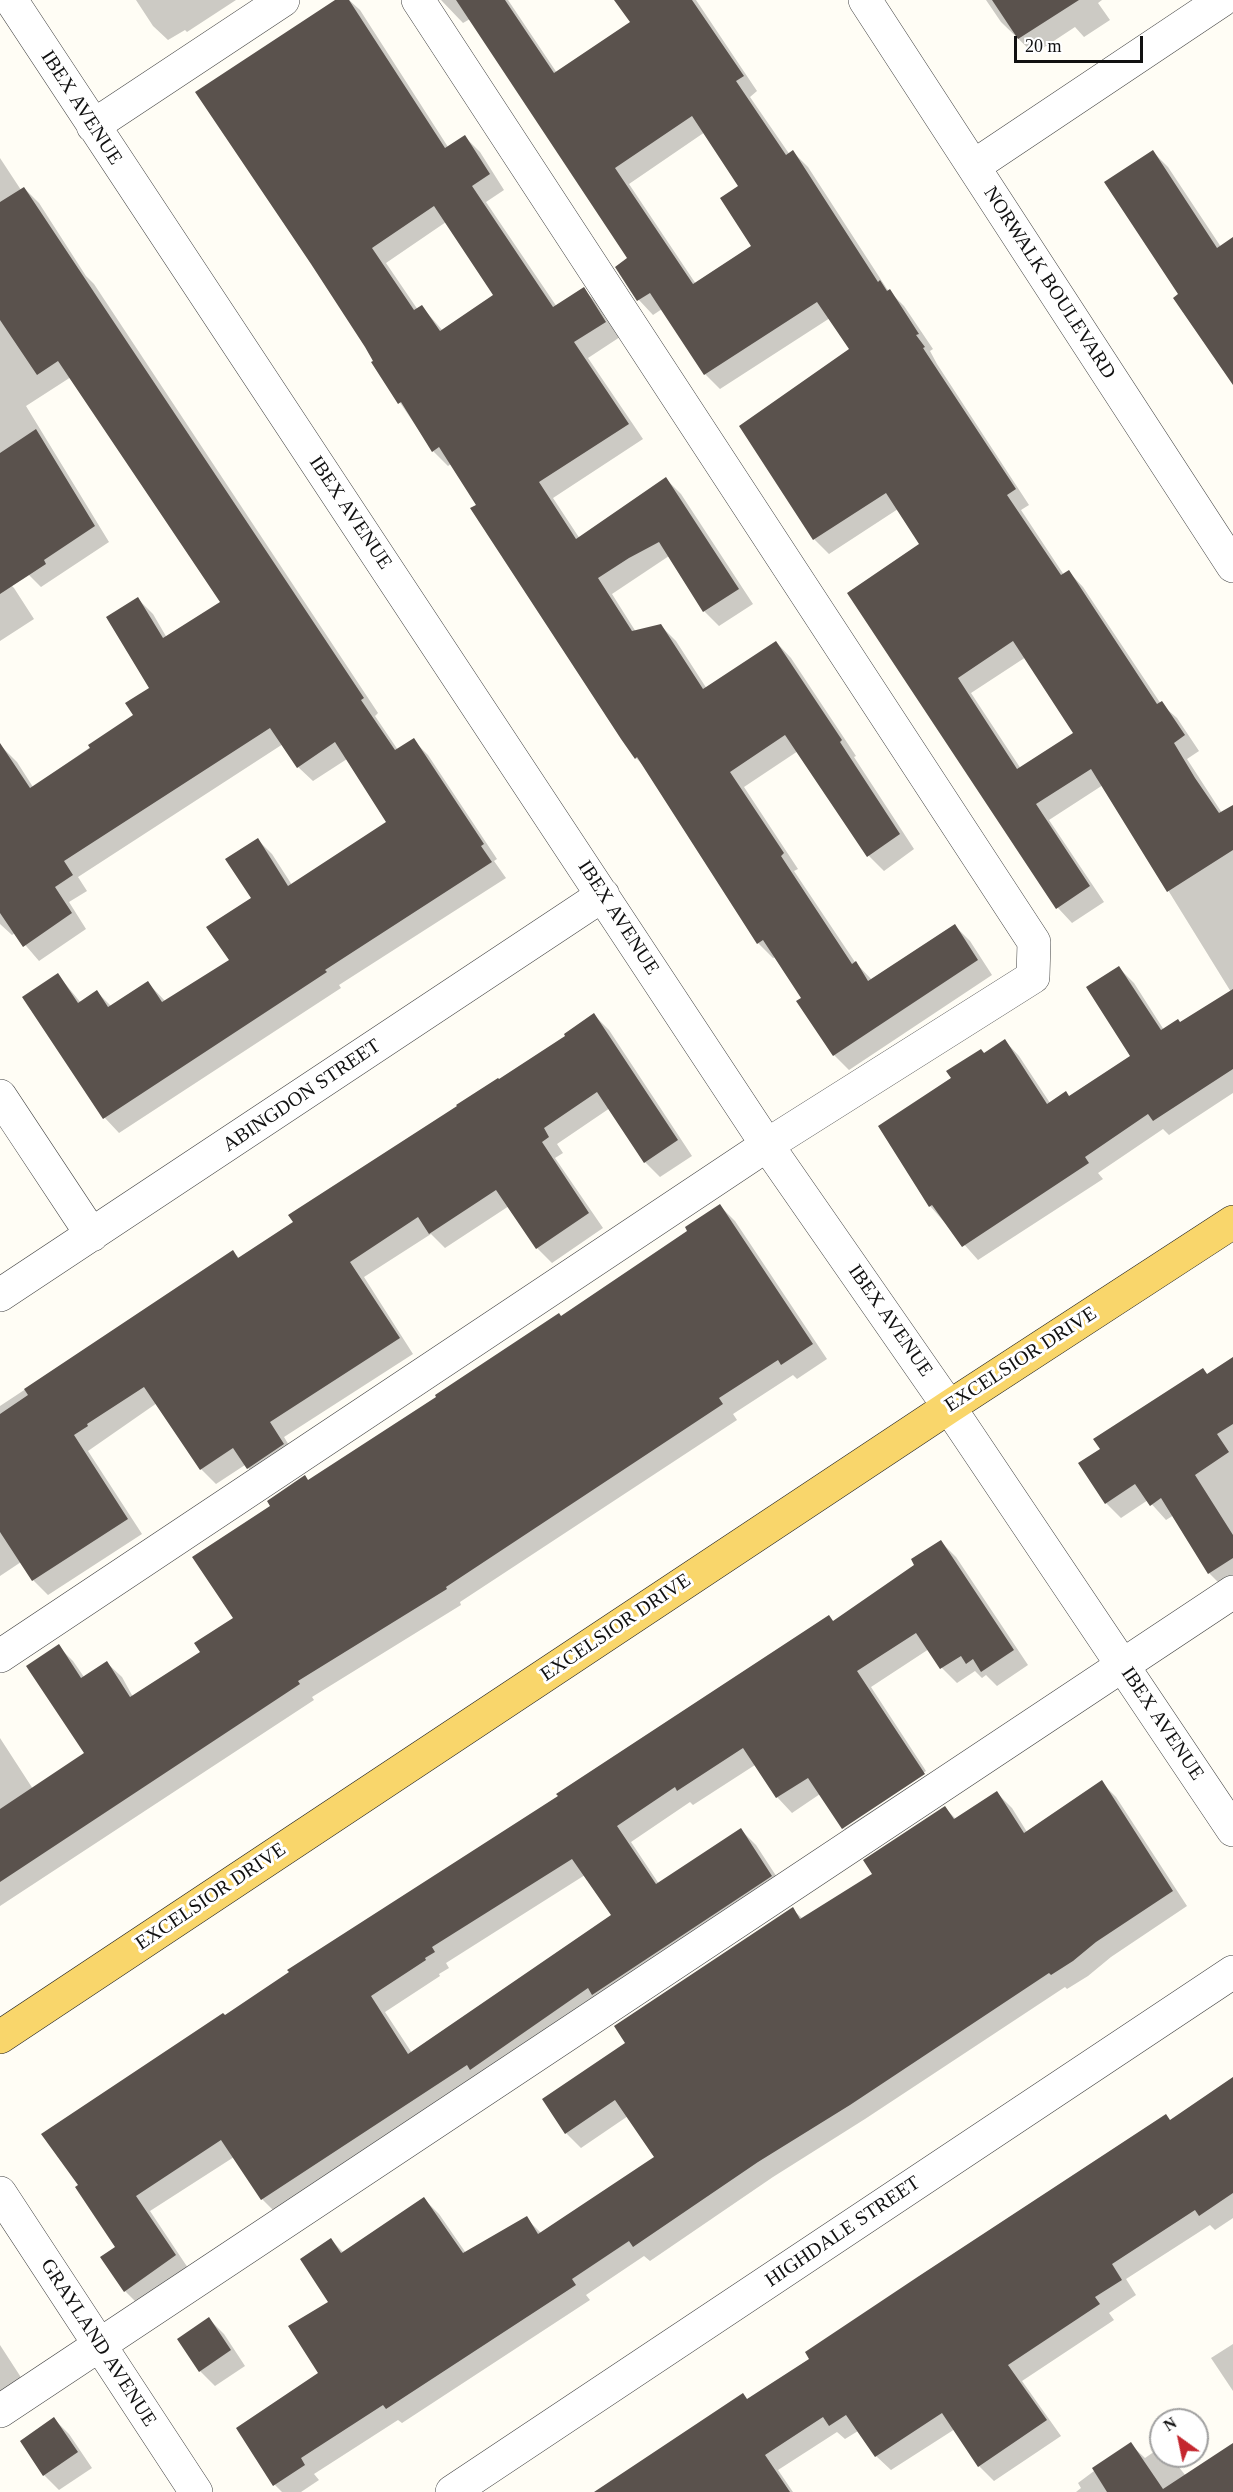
<!DOCTYPE html>
<style>
body{margin:0}
#map{position:relative;width:1233px;height:2492px;overflow:hidden;background:#fffdf5;font-family:"Times New Roman",serif}
canvas{display:block}
.north{position:absolute;left:1149px;top:2408px;width:60px;height:60px;box-sizing:border-box;background:#fff;border:2px solid #a0a0a0;border-radius:50%;rotate:327deg;font-size:16px;font-weight:700;line-height:24px;text-align:center;color:#111}
.north::after{content:'';display:block;margin:auto;width:21px;height:27px;background:#c4262e;clip-path:polygon(50% 0,100% 100%,50% 72%,0 100%)}
.scale{position:absolute;left:1014px;top:36px;width:129px;height:27px;box-sizing:border-box;border:3px solid #111;border-top:0;padding-left:8px;font-size:18px;line-height:21px;white-space:nowrap;color:#111;-webkit-text-stroke:4px #fff;paint-order:stroke}
</style>
<div id="map">
<canvas width="1233" height="2492"></canvas>
<div class="north">N</div>
<div class="scale">20 m</div>
</div>
<script>
const c = document.querySelector('canvas').getContext('2d');
c.lineJoin = 'round';
function fillPath(path, color) { c.fillStyle = color; c.fill(path, 'evenodd'); }
const shape = rows => new Path2D(rows.map(r => 'M' + r).join(''));
function stroke(path, color, width, dash) { c.strokeStyle = color; c.lineWidth = width; c.lineCap = dash ? 'butt' : 'round'; c.setLineDash(dash || []); c.stroke(path); }
function label(font, color, halo, rows, align = 'center') {
  c.font = font + ' "Times New Roman",serif'; c.lineWidth = 6; c.setLineDash([]); c.textBaseline = 'middle'; c.strokeStyle = halo; c.fillStyle = color; for (const [text, x, y, turn = 0] of rows) {
    c.save(); c.translate(x, y); c.rotate((+turn || 0) * Math.PI / 180); c.textAlign = isNaN(turn) ? turn : align; if (halo) c.strokeText(text, 0, 0); c.fillText(text, 0, 0); c.restore();
  }
}
const shadow = shape([
 [136,0,236,0,187,32,185,30,168,40,153,26],
 [338,0,349,0,360,10,448,147,465,137,480,152,504,190,486,202,557,307,583,289,598,304,620,337,588,358,643,439,553,498,580,539,666,479,681,494,753,604,719,626,704,611,669,556,612,594,636,632,660,625,676,641,707,689,776,642,791,658,856,756,854,757,914,849,884,871,869,856,798,751,744,787,798,869,794,871,855,962,872,980,955,926,970,941,992,975,849,1070,834,1055,803,999,776,957,773,958,758,943,644,766,636,758,451,464,448,466,433,451,373,363],
 [446,222,496,296,443,331,422,307,418,310,386,263],
 [441,0,508,0,557,73,632,23,617,0,696,0,757,91,750,97,790,155,793,152,808,167,887,289,904,306,933,349,930,351,937,364,1029,505,1021,510,1064,575,1069,572,1083,587,1161,704,1177,718,1199,751,1187,759,1222,813,1233,817,1233,1093,1169,1135,1163,1129,1098,1173,1103,1179,978,1260,930,1206,880,1127,1005,1041,1019,1056,1050,1103,1070,1097,1132,1056,1119,968,1134,983,1164,1030,1181,1024,1231,992,1103,785,1049,820,1104,902,1072,923,1058,908,849,593,921,545,898,509,829,554,814,539,741,426,851,350,830,318,720,389,705,374,662,309,653,315,639,300,617,267,629,259,470,19,463,23],
 [705,132,740,187,753,246,696,284,629,184],
 [1026,657,1075,733,1021,769,971,693],
 [986,0,1102,0,1098,3,1110,20,1084,37,1075,27,1034,54,1001,22],
 [1153,152,1168,167,1221,247,1233,239,1233,384,1180,294],
 [0,158,21,190,24,188,39,203,86,276,94,284,378,713,375,716,398,750,413,740,428,755,497,859,494,861,506,878,339,985,341,988,119,1133,105,1118,24,998,58,975,81,1003,97,992,111,1006,148,983,166,1002,231,961,253,898,258,840,272,854,292,885,389,822,347,759,313,781,298,767,283,744,78,877,87,891,69,902,86,929,39,961,15,933,12,935,0,924,0,749,2,747,17,762,33,787,135,716,151,688,138,599,153,614,167,638,222,602,71,377,26,406,109,542,41,587,26,572,0,533],
 [0,574,14,588,34,619,0,641],
 [594,1015,609,1030,692,1156,660,1177,645,1162,610,1108,557,1144,563,1153,555,1158,603,1228,552,1263,537,1248,509,1206,445,1248,431,1234,364,1277,413,1354,284,1437,298,1460,263,1483,245,1465,216,1484,201,1469,157,1403,88,1451,142,1534,48,1595,33,1580,21,1562,0,1576,0,1406,233,1252,240,1259,567,1037],
 [720,1206,735,1221,827,1359,797,1379,793,1375,733,1414,737,1420,460,1602,461,1605,312,1697,314,1700,0,1906,0,1738,33,1789,86,1753,58,1646,73,1661,84,1677,107,1663,122,1677,133,1697,202,1652,235,1619,309,1482,561,1318,689,1231],
 [1233,1359,1233,1583,1224,1588,1209,1573,1174,1515,1166,1520,1148,1500,1121,1518,1106,1503,1080,1463,1102,1449,1203,1370,1208,1375],
 [941,1542,956,1557,1028,1665,997,1686,986,1675,982,1678,975,1671,957,1683,942,1668,929,1649,871,1687,926,1771,844,1826,844,1829,820,1794,792,1813,777,1797,755,1765,693,1805,690,1802,631,1842,659,1884,741,1830,756,1845,786,1891,277,2214,262,2199,234,2157,150,2211,190,2271,140,2306,125,2291,117,2247,78,2188,225,2017,829,1617,834,1622,917,1566],
 [585,1875,613,1916,412,2053,385,2012,440,1976,439,1974,449,1968,446,1963],
 [928,1774,939,1790,858,1843,844,1829],
 [1101,1782,1116,1797,1187,1906,1111,1957,1088,1976,1067,1989,1065,1987,865,2119,773,2177,650,2261,644,2256,586,2295,590,2300,402,2423,398,2420,314,2474,319,2480,301,2492,282,2492,275,2485,320,2374,330,2302,331,2240,344,2253,424,2199,439,2214,466,2253,526,2218,542,2234,656,2158,628,2116,581,2148,566,2133,627,2044,792,1909,803,1919,874,1874,945,1808,957,1820,997,1793,1012,1808,1027,1832],
 [1233,2079,1233,2218,1215,2230,1210,2225,1126,2279,1136,2295,1109,2313,1114,2320,1022,2381,1061,2436,994,2481,979,2466,955,2429,891,2470,876,2456,858,2431,845,2439,837,2432,778,2470,793,2492,596,2492,748,2400],
 [209,2319,224,2334,245,2366,215,2386,200,2371],
 [1233,2344,1233,2391,1211,2358],
 [0,2345,24,2382,0,2398],
 [54,2419,69,2434,92,2468,59,2490,44,2475],
 [1130,2444,1145,2458,1161,2447,1161,2456,1170,2456,1186,2476,1233,2444,1233,2492,1076,2492,1081,2488,1078,2483]
]);
const building = shape([
 [335,0,349,0,445,148,465,135,490,174,472,186,553,307,584,287,606,322,574,342,629,424,539,482,576,539,666,477,739,589,703,612,659,542,629,558,598,578,632,631,661,624,703,689,776,641,842,740,840,742,900,834,867,857,785,735,730,772,784,853,781,856,852,964,856,961,868,981,955,924,978,960,833,1056,796,1001,801,998,763,940,757,944,637,757,635,759,621,739,470,508,476,505,439,447,432,452,401,402,398,404,371,362,373,361,365,347,311,264,195,92],
 [434,206,493,295,440,331,422,305,414,310,372,248],
 [456,0,505,0,554,73,630,22,614,0,692,0,744,76,736,81,786,155,793,150,878,282,880,280,887,291,890,289,919,334,916,335,925,347,923,348,1016,489,1007,495,1061,575,1069,570,1157,704,1162,701,1185,735,1174,743,1195,778,1219,813,1233,805,1233,850,1167,892,1091,769,1036,804,1090,886,1056,909,847,593,919,544,886,493,813,540,739,426,849,349,817,302,704,375,650,293,637,301,615,267,627,258],
 [692,116,738,186,720,198,751,246,693,284,615,168],
 [1013,641,1073,733,1017,769,958,678],
 [992,0,1079,0,1018,39],
 [1153,150,1217,248,1233,237,1233,385,1173,298,1178,294,1104,182],
 [24,187,364,698,361,700,395,750,414,738,484,844,481,846,492,862,325,970,327,972,103,1119,22,997,58,973,78,1003,97,990,108,1007,148,981,162,1002,229,960,206,927,251,898,225,859,258,838,288,886,386,822,335,742,297,768,270,728,64,861,73,875,55,887,72,913,23,947,0,913,0,743,30,788,90,748,88,745,133,715,125,703,149,688,106,617,138,597,163,638,220,602,58,361,37,375,0,320,0,202],
 [36,429,95,526,44,560,46,564,0,594,0,453],
 [1119,966,1161,1030,1178,1019,1180,1022,1233,989,1233,1069,1153,1121,1148,1114,1085,1157,1089,1163,962,1247,932,1205,929,1207,878,1126,951,1078,946,1071,981,1049,984,1053,1005,1039,1047,1104,1066,1091,1069,1096,1130,1056,1086,987],
 [594,1013,678,1140,644,1163,597,1092,544,1128,549,1137,542,1142,589,1213,536,1249,496,1190,429,1234,418,1217,350,1262,400,1338,270,1422,284,1444,247,1469,233,1448,200,1470,144,1387,87,1424,88,1426,74,1435,128,1519,32,1581,0,1532,0,1414,28,1395,24,1389,233,1250,238,1258,293,1222,288,1215,457,1106,456,1105,498,1078,499,1079,565,1036,564,1034],
 [720,1204,813,1344,781,1365,778,1360,719,1398,723,1404,446,1587,447,1589,298,1681,300,1684,0,1882,0,1809,84,1753,26,1666,59,1644,81,1678,107,1661,130,1697,200,1652,194,1643,233,1618,192,1557,270,1506,267,1501,305,1475,308,1480,436,1397,435,1395,559,1313,561,1316,687,1231,685,1227],
 [1233,1357,1233,1424,1217,1434,1229,1452,1195,1475,1233,1535,1233,1558,1208,1574,1161,1498,1150,1506,1135,1484,1105,1504,1078,1463,1100,1449,1093,1439,1203,1368,1207,1374],
 [941,1540,1014,1650,981,1672,973,1659,966,1664,961,1656,940,1669,916,1633,857,1671,925,1774,842,1829,808,1778,776,1798,743,1748,677,1791,675,1787,617,1826,656,1884,741,1828,772,1876,592,1995,588,1988,470,2070,467,2065,261,2200,221,2140,136,2196,176,2255,124,2292,100,2257,115,2247,75,2187,78,2185,41,2134,223,2013,225,2015,289,1972,287,1970,558,1796,556,1794,829,1615,833,1621,914,1565,911,1559],
 [572,1859,611,1915,408,2054,371,1996,426,1960,425,1958,435,1952,432,1947],
 [1102,1780,1173,1891,1096,1942,1073,1961,1051,1975,1049,1973,850,2105,758,2162,633,2247,629,2241,572,2279,576,2285,386,2409,383,2405,301,2458,305,2465,273,2486,236,2428,318,2373,288,2326,328,2302,300,2259,331,2238,341,2253,424,2197,463,2253,527,2216,538,2234,654,2157,615,2100,565,2134,542,2099,625,2043,614,2026,793,1907,800,1919,872,1874,863,1860,945,1806,954,1819,997,1791,1024,1833],
 [1233,2077,1233,2193,1199,2216,1195,2210,1112,2264,1122,2280,1095,2297,1100,2304,1008,2365,1047,2420,978,2467,942,2413,875,2457,846,2415,829,2426,823,2417,765,2455,790,2492,594,2492,743,2393,747,2399,809,2359,805,2352,919,2276,1166,2114,1170,2120],
 [209,2317,231,2350,199,2372,177,2339],
 [54,2417,78,2452,43,2476,20,2441],
 [1131,2442,1163,2489,1233,2443,1233,2492,1107,2492,1092,2468]
]);
const minor = shape([
 [11,0,767,1145,949,1407,1233,1830],
 [865,0,1233,566],
 [93,126,283,0],
 [974,166,1222,0],
 [0,1096,92,1235],
 [0,1295,603,895],
 [0,1656,767,1145,1033,977,1034,942,418,0],
 [0,2193,196,2492],
 [0,2411,1233,1592],
 [452,2492,1233,1972]
]);
const major = shape([
 [0,2037,949,1407,1233,1222]
]);
const streetNames = [
 ["IBEX AVENUE",81,108,57],
 ["NORWALK BOULEVARD",1049,283,57],
 ["IBEX AVENUE",350,513,56],
 ["IBEX AVENUE",618,918,57],
 ["ABINGDON STREET",302,1096,-34],
 ["IBEX AVENUE",890,1321,55],
 ["EXCELSIOR DRIVE",1021,1360,-33],
 ["EXCELSIOR DRIVE",616,1628,-34],
 ["IBEX AVENUE",1162,1724,56],
 ["EXCELSIOR DRIVE",211,1897,-34],
 ["HIGHDALE STREET",843,2232,-34],
 ["GRAYLAND AVENUE",98,2343,57]
];
fillPath(shadow, '#0003');
fillPath(building, '#5a524d');
stroke(minor, '#444', 34);
stroke(major, '#222', 34);
stroke(minor, '#fff', 33);
stroke(major, '#f9d66b', 33);
label('20px', '#111', '#fff', streetNames);
</script>
